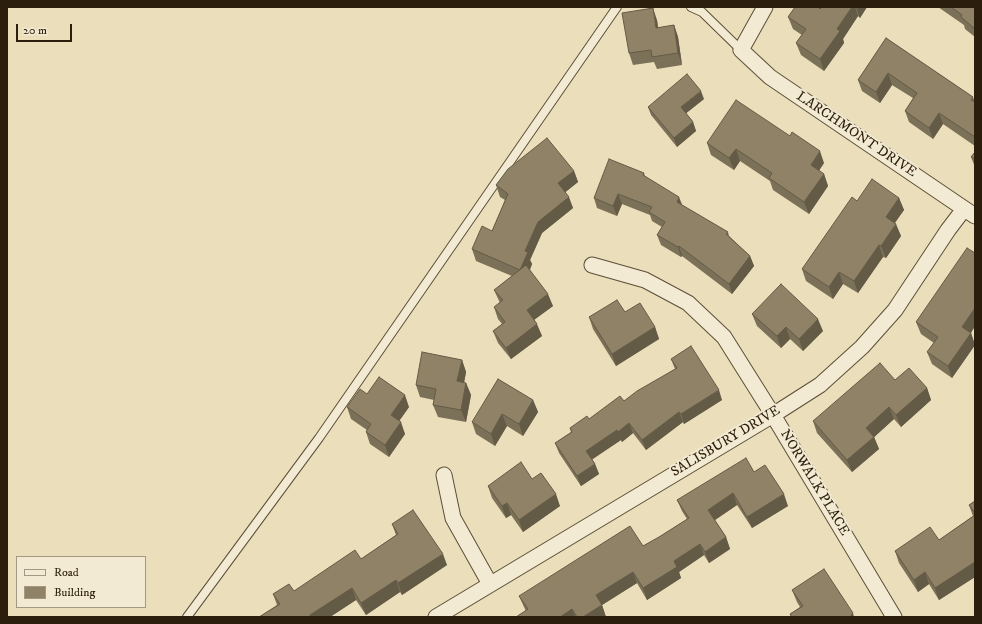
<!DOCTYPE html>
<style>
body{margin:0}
#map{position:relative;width:982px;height:624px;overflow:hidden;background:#ebdeba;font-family:"IM FELL DW Pica",serif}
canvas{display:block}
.frame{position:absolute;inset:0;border:8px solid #2c1e0c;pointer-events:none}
.legend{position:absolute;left:16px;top:556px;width:130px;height:52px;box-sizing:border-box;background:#f2ead2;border:1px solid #a39883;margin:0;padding:5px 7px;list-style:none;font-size:12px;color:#2c1e0c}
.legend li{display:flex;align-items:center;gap:8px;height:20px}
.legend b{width:20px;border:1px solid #a39883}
.scale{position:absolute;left:16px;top:24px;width:56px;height:18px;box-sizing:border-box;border:2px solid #2c1e0c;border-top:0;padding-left:5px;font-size:12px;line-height:14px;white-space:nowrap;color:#2c1e0c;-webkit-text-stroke:3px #f2ead2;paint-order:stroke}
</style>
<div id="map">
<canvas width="982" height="624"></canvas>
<div class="frame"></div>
<ul class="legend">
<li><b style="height:5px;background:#f2ead2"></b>Road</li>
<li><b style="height:11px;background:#8f8266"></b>Building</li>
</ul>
<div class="scale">20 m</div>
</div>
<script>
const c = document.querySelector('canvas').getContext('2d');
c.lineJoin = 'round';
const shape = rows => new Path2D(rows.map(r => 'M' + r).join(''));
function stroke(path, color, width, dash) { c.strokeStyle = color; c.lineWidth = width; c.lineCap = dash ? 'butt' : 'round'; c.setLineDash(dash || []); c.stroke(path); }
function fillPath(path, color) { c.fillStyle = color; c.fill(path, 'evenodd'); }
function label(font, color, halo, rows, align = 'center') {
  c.font = font + ' "IM FELL DW Pica",serif'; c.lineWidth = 4; c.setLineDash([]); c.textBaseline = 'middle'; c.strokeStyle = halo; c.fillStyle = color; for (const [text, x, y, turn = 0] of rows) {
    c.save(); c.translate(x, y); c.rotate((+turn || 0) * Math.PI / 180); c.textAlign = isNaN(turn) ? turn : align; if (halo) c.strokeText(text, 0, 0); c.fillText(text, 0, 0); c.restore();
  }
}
const service = shape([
 [691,7,702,12,741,50],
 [187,617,319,438,617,7]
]);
const minor = shape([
 [765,7,741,50,770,77,975,216],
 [592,265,645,280,688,303,724,337,773,415,894,617],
 [444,475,453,518,490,584],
 [436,617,773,415,820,385,862,347,895,310,948,230,964,209]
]);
const wall = shape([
 [822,7,867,7,860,18,858,16,843,39,844,43,824,71,801,55,796,43,802,35,793,29,788,17,820,9],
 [938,7,975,7,975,37,965,29,964,25],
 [657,20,658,28,674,25,678,37,682,65,657,69,654,62,633,65,629,53],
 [886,38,973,97,975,102,975,146,943,124,933,139,909,122,905,111,913,98,892,85,880,103,862,91,858,80],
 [704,99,686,113,693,122,696,131,677,147,651,115,648,107],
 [707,143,824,163,819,170,824,174,828,186,809,214,773,190,770,181,740,161,734,170,711,155],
 [975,152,975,167,971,157],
 [574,171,578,182,565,192,573,208,542,233,530,260,532,264,530,270,553,306,534,320,542,336,511,359,498,343,493,331,502,324,498,319,494,307,500,303,494,290,512,276,476,261,472,249,492,231,505,200,500,197,496,185],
 [644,173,645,177,682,205,728,232,729,236,750,256,754,266,732,294,682,256,681,257,661,245,657,235,662,227,652,221,650,215,622,204,617,216,597,208,594,198],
 [899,198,904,210,895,223,901,236,886,258,883,257,858,293,843,284,833,299,806,281,802,269,857,201],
 [975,253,975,326,971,333,975,345,952,378,932,364,927,352,934,343,921,334,916,322],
 [625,312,655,327,659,339,616,366,593,329,589,317],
 [752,314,823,331,803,351,790,339,781,348,757,326],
 [671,359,722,400,684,424,683,422,646,450,633,433,622,442,621,440,592,459,595,464,599,474,581,486,559,453,555,443,571,432,570,428,589,419,624,401,675,369],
 [462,360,466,372,464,383,466,383,471,395,466,422,438,417,433,405,434,400,420,397,416,385],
 [895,380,927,388,931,400,901,427,894,419,874,437,879,449,852,472,817,433,813,421],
 [367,394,409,407,399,421,405,434,389,457,370,444,366,432,367,430,351,419,347,407],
 [533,400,538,412,523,436,507,426,495,446,476,434,472,422],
 [754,472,788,506,752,528,737,505,715,520,726,537,730,549,709,563,704,555,679,572,681,578,647,600,637,583,602,605,606,617,516,617,526,611,524,607,519,596,643,546,659,537,687,519,682,511,677,500],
 [532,479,560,506,523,532,511,515,506,518,492,498,488,486],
 [975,501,975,577,939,600,929,584,918,592,899,563,895,551,939,540,973,516,969,505],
 [392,524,447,565,402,595,400,592,366,615,356,600,330,617,259,617,277,605,273,594,294,591,361,559,396,535],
 [792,590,854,617,791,617,790,614,800,607,797,602]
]);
const shadedWall = shape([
 [852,7,855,7,858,16,843,39,844,43,824,71,820,59,837,29],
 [856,7,867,7,860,18],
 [653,8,657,20,660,40,656,28],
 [674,25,678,37,682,65,678,53],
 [888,73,892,85,880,103,876,92],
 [701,91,704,99,684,115,681,107],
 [939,113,943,124,933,139,929,128],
 [693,122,696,131,677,147,674,138],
 [736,149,740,161,734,170,729,158],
 [820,151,824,163,815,177,811,165],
 [574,171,578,182,562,195,558,183],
 [824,174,828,186,809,214,804,202],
 [618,194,622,204,617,216,613,206],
 [569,197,573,208,542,233,530,260,532,264,524,282,520,270,525,251,538,222],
 [679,197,683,207,677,202],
 [899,198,904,210,890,229,886,217],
 [896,224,901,236,886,258,881,246],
 [879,245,883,257,858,293,854,281],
 [679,246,682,256,681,257,678,247],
 [750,256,754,266,732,294,729,284],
 [839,272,843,284,833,299,829,287],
 [548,294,553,306,531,322,527,310],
 [975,308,975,326,967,339,962,327],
 [818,319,823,331,803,351,799,339],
 [537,324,542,336,511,359,506,348],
 [655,327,659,339,616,366,612,354],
 [786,327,790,339,781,348,777,336],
 [971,333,975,345,952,378,948,366],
 [462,360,466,372,462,393,457,381],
 [466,383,471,395,466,422,461,410],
 [927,388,931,400,901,427,896,415],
 [719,390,722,400,684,424,681,414],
 [405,395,409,407,395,427,391,415],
 [533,400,538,412,523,436,519,424],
 [889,407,894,419,871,440,866,428],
 [679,412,683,422,646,450,642,440],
 [502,414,507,426,495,446,491,434],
 [401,422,405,434,389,457,385,445],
 [629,423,633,433,622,442,618,432],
 [617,430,621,440,590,461,586,451],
 [874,437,879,449,852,472,847,460],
 [595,464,599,474,581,486,577,476],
 [733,493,737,505,712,522,708,510],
 [556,494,560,506,523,532,519,520],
 [784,494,788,506,752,528,747,517],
 [507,503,511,515,506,518,502,506],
 [726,537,730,549,709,563,705,552],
 [700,544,704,555,679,572,681,578,647,600,643,588,674,561],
 [443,554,447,565,402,595,398,583],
 [975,562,975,577,939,600,935,588],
 [633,572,637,583,602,605,606,617,583,617,596,595],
 [925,572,929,584,918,592,914,580],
 [396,580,400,592,366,615,361,603],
 [352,588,356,600,330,617,310,617,310,615],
 [572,609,575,617,560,617],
 [853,613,854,617,851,617,851,615]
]);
const building = shape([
 [795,7,818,7,820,9,822,7,852,7,837,29,840,31,820,59,796,43,806,29,788,17,795,7],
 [951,7,975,7,975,29,961,17,962,15,951,7],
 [653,8,656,28,674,25,678,53,652,57,651,50,629,53,622,13,653,8],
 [886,38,973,97,971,100,975,102,975,137,939,113,929,128,905,111,917,93,888,73,876,92,858,80,886,38],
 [687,74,701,91,681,107,693,122,674,138,648,107,687,74],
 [736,100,790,136,792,132,820,151,811,165,824,174,804,202,769,178,772,173,736,149,729,158,707,143,736,100],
 [547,138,574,171,558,183,569,197,538,222,525,251,528,252,520,270,472,249,482,226,492,231,508,194,496,185,508,169,547,138],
 [975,152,975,159,971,157,975,152],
 [609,159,644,173,643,175,679,197,677,202,728,232,726,234,750,256,729,284,679,246,678,247,657,235,665,222,649,212,652,207,618,194,613,206,594,198,609,159],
 [872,179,899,198,886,217,896,224,881,246,879,245,854,281,839,272,829,287,802,269,852,197,857,201,872,179],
 [967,248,975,253,975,308,962,327,971,333,948,366,927,352,938,337,916,322,967,248],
 [526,265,548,294,527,310,537,324,506,348,493,331,505,322,494,307,503,300,494,290,526,265],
 [781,284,818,319,799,339,786,327,777,336,752,314,781,284],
 [617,300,625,312,640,303,655,327,612,354,589,317,617,300],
 [691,346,719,390,681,414,679,412,642,440,629,423,618,432,617,430,586,451,595,464,577,476,555,443,572,432,570,428,587,416,589,419,620,396,624,401,637,391,677,368,671,359,691,346],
 [422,352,462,360,457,381,466,383,461,410,433,405,436,389,416,385,422,352],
 [880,363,895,380,909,368,927,388,896,415,889,407,866,428,874,437,847,460,813,421,880,363],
 [379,377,405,395,391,415,401,422,385,445,366,432,371,424,347,407,360,389,367,394,379,377],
 [498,379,533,400,519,424,502,414,491,434,472,422,498,379],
 [746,458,754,472,765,465,784,494,747,517,733,493,708,510,726,537,705,552,700,544,674,561,677,567,643,588,633,572,596,595,602,605,583,617,577,617,572,609,560,617,516,617,528,609,519,596,630,526,643,546,659,537,689,518,677,500,746,458],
 [521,462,532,479,541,473,556,494,519,520,507,503,502,506,488,486,521,462],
 [975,501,975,513,969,505,975,501],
 [413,510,443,554,398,583,396,580,361,603,352,588,310,615,311,617,259,617,280,604,273,594,289,584,294,591,355,550,361,559,398,534,392,524,413,510],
 [975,515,975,562,935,588,925,572,914,580,895,551,930,527,939,540,975,515],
 [824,569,853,613,851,615,852,617,792,617,790,614,803,606,792,590,824,569]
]);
const streetNames = [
 ["LARCHMONT DRIVE",856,135,34],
 ["SALISBURY DRIVE",726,442,-31],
 ["NORWALK PLACE",814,483,59]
];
stroke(service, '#5c4e38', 10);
stroke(minor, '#5c4e38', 17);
stroke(service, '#f2ead2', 8);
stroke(minor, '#f2ead2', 15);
fillPath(wall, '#7b7058');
fillPath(shadedWall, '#645b47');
fillPath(building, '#8f8266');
stroke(building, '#645b47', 1);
label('14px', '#2c1e0c', '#f2ead2', streetNames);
</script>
